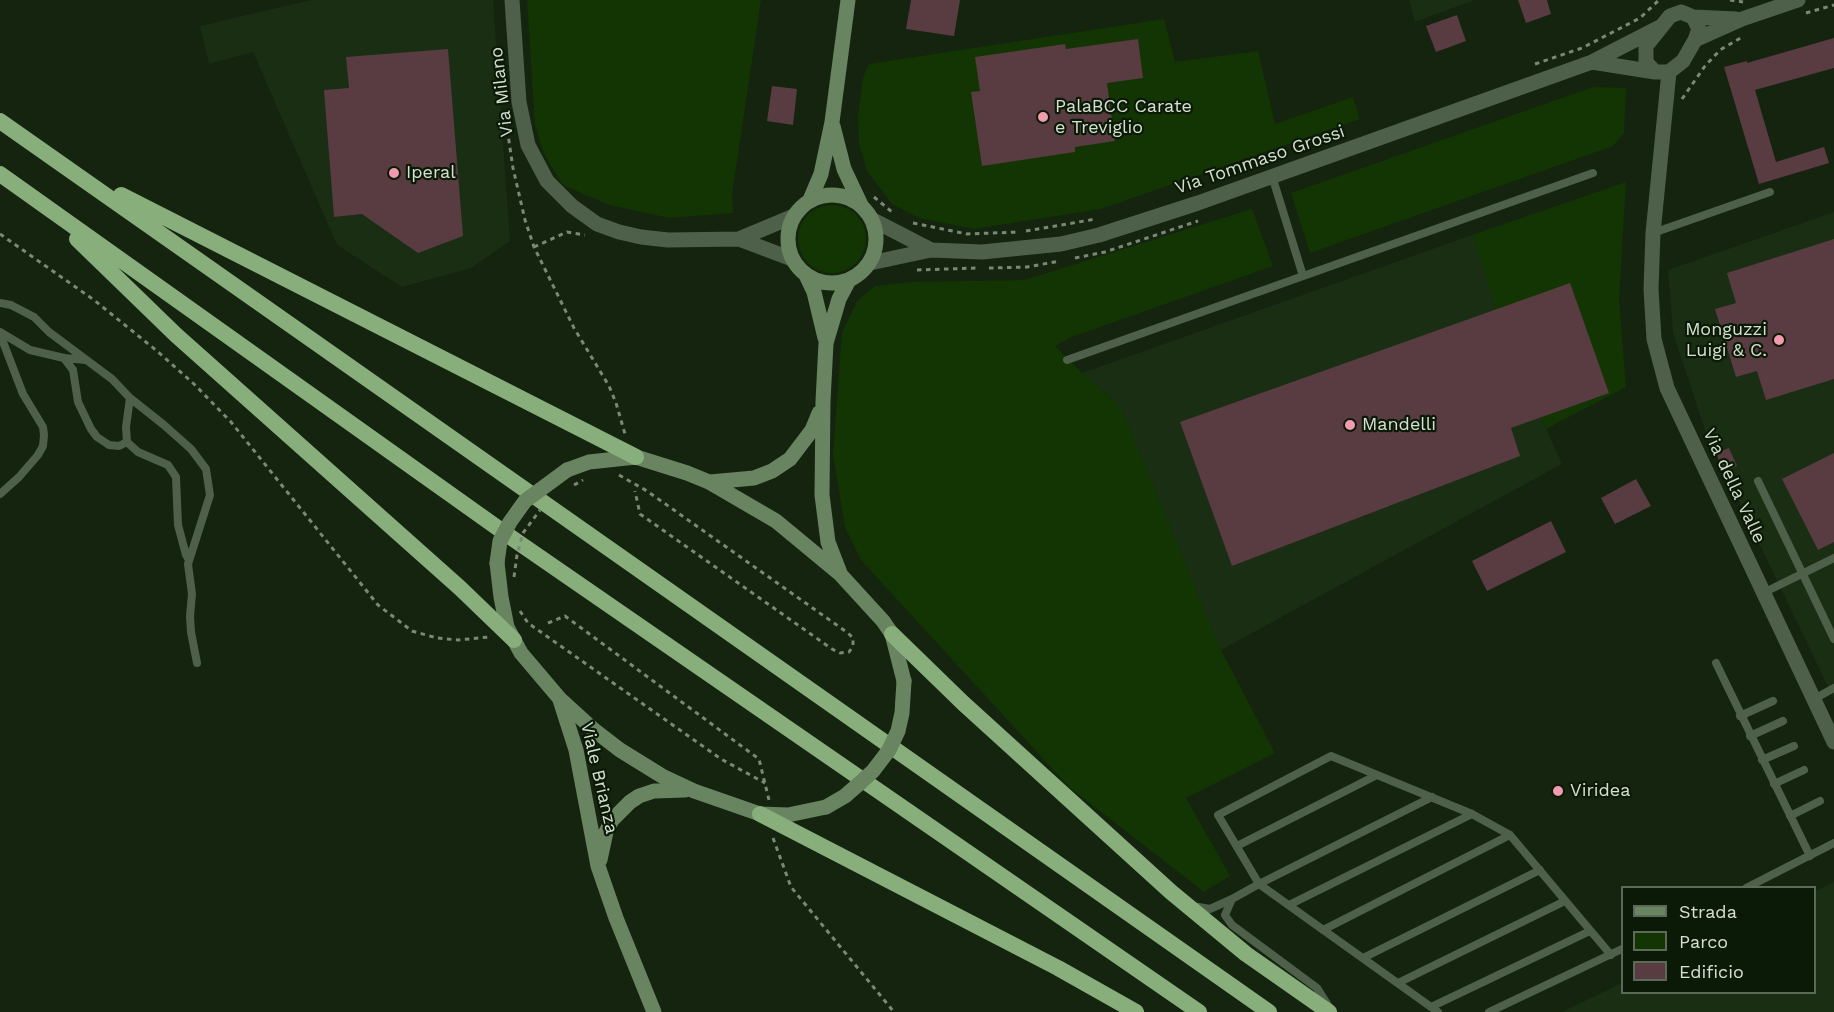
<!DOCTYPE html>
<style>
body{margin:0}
#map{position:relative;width:1834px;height:1012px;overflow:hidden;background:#14240f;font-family:"Work Sans",sans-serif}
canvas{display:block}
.legend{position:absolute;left:1621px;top:886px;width:195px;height:108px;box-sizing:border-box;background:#0b1a06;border:2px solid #5c6958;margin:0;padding:8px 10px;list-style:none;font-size:18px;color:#d5e0d2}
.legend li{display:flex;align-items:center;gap:12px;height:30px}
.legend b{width:30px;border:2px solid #5c6958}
</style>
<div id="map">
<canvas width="1834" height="1012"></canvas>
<ul class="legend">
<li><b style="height:8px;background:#698461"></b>Strada</li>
<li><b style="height:16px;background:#123503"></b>Parco</li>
<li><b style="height:16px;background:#593b42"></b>Edificio</li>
</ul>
</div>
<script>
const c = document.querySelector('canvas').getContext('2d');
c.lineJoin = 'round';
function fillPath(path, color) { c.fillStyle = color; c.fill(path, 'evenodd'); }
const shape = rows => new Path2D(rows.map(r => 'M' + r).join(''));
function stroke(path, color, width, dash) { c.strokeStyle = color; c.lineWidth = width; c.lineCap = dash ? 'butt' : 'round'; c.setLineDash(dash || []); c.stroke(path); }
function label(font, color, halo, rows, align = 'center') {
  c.font = font + ' "Work Sans",sans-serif'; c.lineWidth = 4.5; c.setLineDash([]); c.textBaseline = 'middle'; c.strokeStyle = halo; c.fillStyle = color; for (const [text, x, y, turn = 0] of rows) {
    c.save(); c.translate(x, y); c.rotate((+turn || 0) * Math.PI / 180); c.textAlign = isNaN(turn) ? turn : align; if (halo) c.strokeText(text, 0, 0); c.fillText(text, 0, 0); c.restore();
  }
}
const built = shape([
 [311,0,493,0,510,241,471,268,402,287,337,245,253,52,209,64,200,26],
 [1409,0,1475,0,1415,22],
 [1834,212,1834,699,1706,433,1673,333,1668,270],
 [1472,235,1508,346,1562,464,1221,650,1121,407,1082,373],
 [1834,882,1834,1012,1562,1012,1622,983,1622,992,1814,992,1815,891]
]);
const green = shape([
 [527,0,761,0,732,195,733,213,669,218,609,205,563,185,544,154,535,125],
 [1164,19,1175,62,1258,51,1275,124,1353,97,1360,119,1101,209,974,229,919,218,892,204,867,171,859,143,858,115,863,78,869,64],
 [1593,87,1626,88,1624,133,1613,146,1310,253,1291,193],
 [1626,182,1619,300,1626,387,1546,429,1508,346,1472,235],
 '798 239a34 34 0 1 1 68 0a34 34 0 1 1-68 0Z',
 [1252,209,1273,266,1069,338,1055,346,1082,373,1121,407,1221,650,1275,753,1186,798,1230,876,1204,892,1069,787,861,560,845,527,833,454,842,332,857,301,875,286,911,282,1024,280]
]);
const building = shape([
 [911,0,960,0,954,36,906,29],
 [1518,0,1547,0,1551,14,1526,23],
 [1457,15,1466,41,1436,52,1426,26],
 [1834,38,1834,68,1755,90,1776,162,1824,147,1829,163,1759,184,1724,67,1747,61,1747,63],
 [1138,39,1143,78,1107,83,1115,141,1075,147,1075,152,982,166,971,92,980,91,975,57,1065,44,1066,49],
 [448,49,463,236,418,253,362,214,334,217,324,90,349,88,346,57],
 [772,86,797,89,793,125,767,121],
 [1834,239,1834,379,1766,400,1757,371,1736,377,1715,309,1736,303,1727,273],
 [1570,283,1609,393,1511,428,1520,456,1232,566,1180,422],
 [1729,448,1737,466,1724,472,1716,453],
 [1834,453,1834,542,1818,550,1782,479],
 [1636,479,1651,506,1615,524,1601,498],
 [1551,521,1566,552,1487,591,1472,561]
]);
const path = shape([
 [1730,0,1743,2],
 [1806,13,1834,5],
 [1535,64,1582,48,1640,18,1659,0],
 [1682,99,1705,66,1720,50,1744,36],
 [506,121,513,168,525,220,534,247,574,328,609,386,616,403,625,434],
 [874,197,892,212],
 [913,223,967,234,1019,232],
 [1026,231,1096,219],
 [0,234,94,300,157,351,194,384,231,422,378,605,412,631,437,638,458,640,489,637],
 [534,247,567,232,585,235],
 [1075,258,1105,252,1198,221],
 [989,268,1027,267,1060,261],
 [917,270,976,268],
 [619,475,647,491,848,633,853,638,853,646,849,652,840,653,832,649,640,514,635,491],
 [520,611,528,623,721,759,765,783],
 [548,623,565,616,759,759,769,800],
 [773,838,791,887,894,1012]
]);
const service = shape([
 [1272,176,1303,276],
 [1653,233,1770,192],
 [0,303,11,305,34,317,49,332,112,379,130,398,164,425,191,449,206,469,210,495,188,564,192,594,190,616,191,632,197,663],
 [0,332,30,350,64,358,86,360],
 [0,334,23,394,43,427,44,435,43,446,38,455,19,477,0,494],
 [64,358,73,370,78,402,91,429,97,437,109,445,119,446,127,442],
 [1067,360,1593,173],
 [130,398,126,427,127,442,138,452,168,465,176,477,178,525,186,555,189,560],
 [1758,481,1834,639],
 [1763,593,1834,558],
 [1716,663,1810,856],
 [1814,699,1834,688],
 [1740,716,1773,701],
 [1750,736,1783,721],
 [1762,760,1794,746],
 [1774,784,1804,770],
 [1790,816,1820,801],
 [1237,846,1377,775],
 [1746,888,1834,843],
 [1232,899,1225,915,1232,925,1317,988,1329,1007],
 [1289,905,1472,814],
 [1193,906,1210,909,1232,899,1259,884,1432,797],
 [1323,930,1510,835],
 [1363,958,1540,870],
 [1398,983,1565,901],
 [1431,1007,1590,931],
 [1438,1012,1259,884,1218,815,1331,756,1472,814,1510,835,1611,955],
 [1489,1012,1622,949]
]);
const minor = shape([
 [512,0,519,102,528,145,547,181,572,206,597,224,619,232,641,237,668,240,739,239,794,216],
 [1681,12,1693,17,1699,29,1695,40,1683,61,1669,72,1655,72,1646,62,1646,46,1670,16,1681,12],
 [1693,17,1736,19],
 [1695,40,1742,19,1798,0],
 [1592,62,1655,72],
 [1669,72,1653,233,1651,289,1654,339,1667,388,1834,742],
 [873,220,931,250],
 [739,239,792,259],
 [870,263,931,250,982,252,1061,244,1099,235,1198,203,1592,62,1662,26]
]);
const secondary = shape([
 [833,126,844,169,861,205],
 '788 239a44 44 0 1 1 88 0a44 44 0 1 1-88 0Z',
 [810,200,821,174,832,122,848,0],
 [806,275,814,292,825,338],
 [567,470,589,462,636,457,687,473,709,482,776,521,840,574,883,621,892,634,904,681],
 [710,482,754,478,772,471,790,459,812,430,819,413],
 [497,563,501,597,507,627,521,653,560,699,594,730,620,750,662,776,694,791,760,814,788,815,826,807],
 [840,573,828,542,822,495,823,401,826,343,839,299,849,280],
 [560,700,576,750,598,866,616,918,654,1012],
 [600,860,606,832,612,820,630,802,639,796,654,791,685,790]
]);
const trunk = shape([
 [0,121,1269,1012],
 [0,174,509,536,1199,1012],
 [121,195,636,457],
 [77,239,176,335,460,588,514,640],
 [892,634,963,703,1171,892,1246,954,1329,1012],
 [760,814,1058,968,1136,1012]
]);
const pathBridge = shape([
 [574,485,583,480],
 [514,577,517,555,523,533,540,510]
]);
const secondaryBridge = shape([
 [497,563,500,541,510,522,525,501,567,470],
 [826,807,845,796,861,782,873,771,889,750,898,731,902,713,904,681]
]);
const markers = [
 [1043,117,6,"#f29ab0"],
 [394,173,6,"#f29ab0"],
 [1779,340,6,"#f29ab0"],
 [1350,425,6,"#f29ab0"],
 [1558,791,6,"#f29ab0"]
];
const streetNames = [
 ["Via Milano",502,92,-97],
 ["Via Tommaso Grossi",1260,160,-19],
 ["Via della Valle",1734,486,65],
 ["Viale Brianza",599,778,77]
];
const poiNames = [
 ["PalaBCC Carate",1055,107],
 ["e Treviglio",1055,128],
 ["Iperal",406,173],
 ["Monguzzi",1767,330,"right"],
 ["Luigi & C.",1767,351,"right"],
 ["Mandelli",1362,425],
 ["Viridea",1570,791]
];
fillPath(built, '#1a2e14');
fillPath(green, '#123503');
fillPath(building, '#593b42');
stroke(path, '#7b8877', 3, [4.5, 4.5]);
stroke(service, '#4f604a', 8);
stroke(minor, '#4f604a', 15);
stroke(secondary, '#698461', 15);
stroke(trunk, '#87ae7b', 16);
stroke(pathBridge, '#7b8877', 3, [4.5, 4.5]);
stroke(secondaryBridge, '#698461', 15);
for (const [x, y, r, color] of markers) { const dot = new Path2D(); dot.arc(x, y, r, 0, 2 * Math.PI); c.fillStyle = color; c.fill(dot); stroke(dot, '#0b1a06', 2); }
label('18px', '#d5e0d2', '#0b1a06', streetNames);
label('18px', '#d5e0d2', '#0b1a06', poiNames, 'left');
</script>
